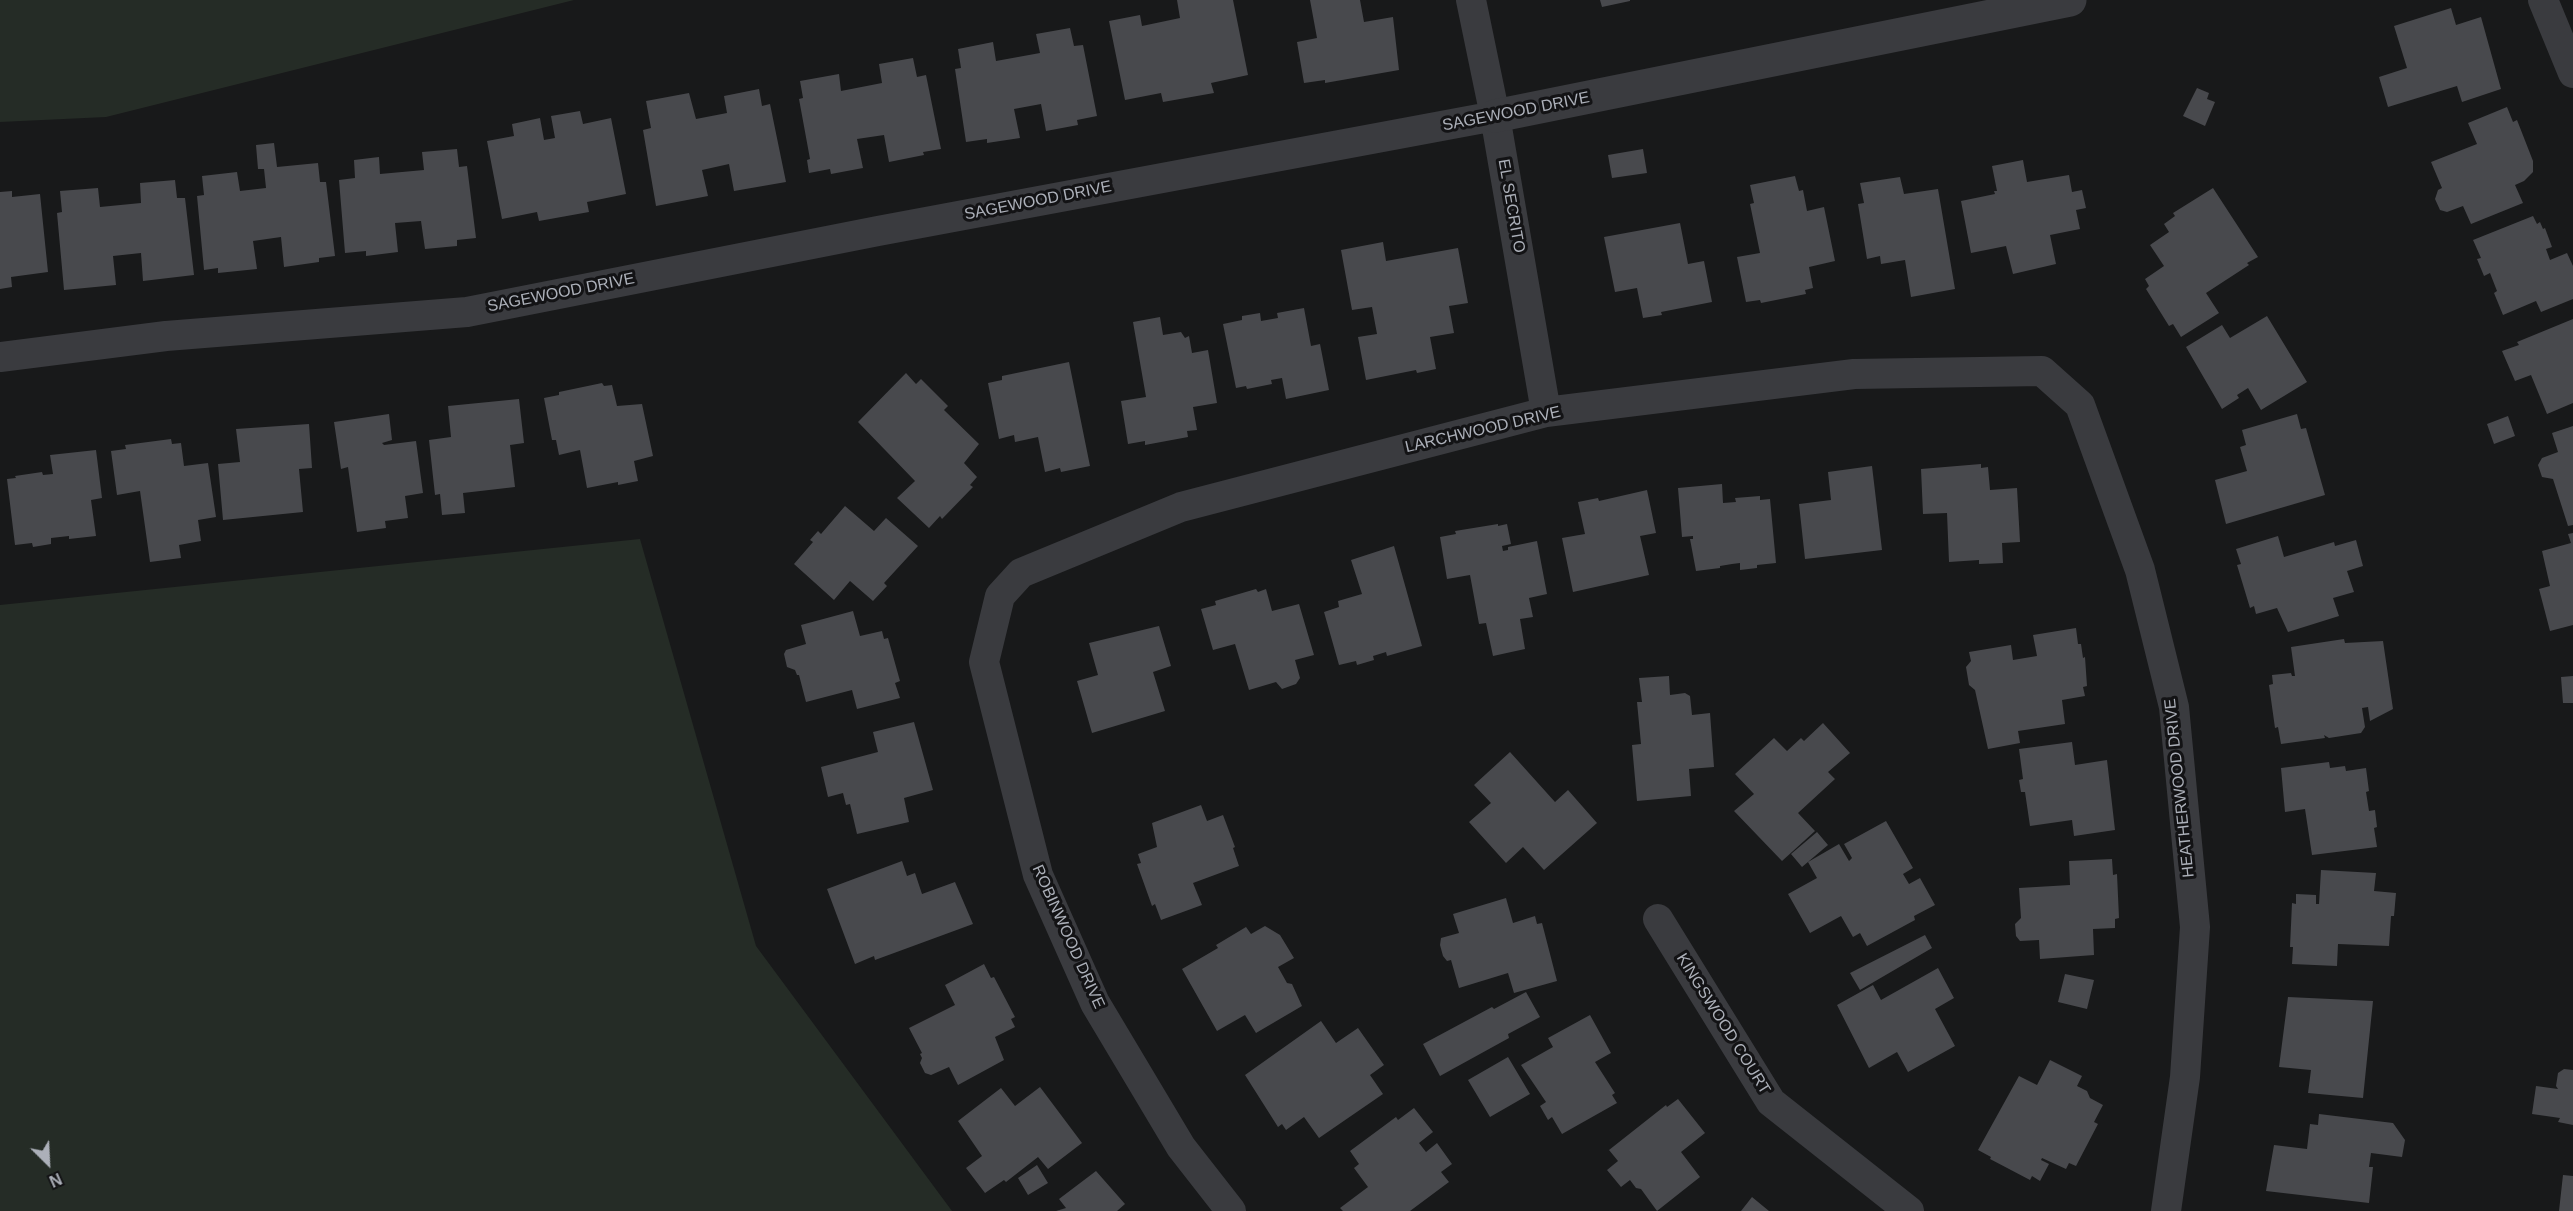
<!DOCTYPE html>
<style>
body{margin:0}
#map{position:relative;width:2573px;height:1211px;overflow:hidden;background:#18191a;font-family:Arial,sans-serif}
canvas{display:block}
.north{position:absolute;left:18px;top:1133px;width:60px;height:60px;-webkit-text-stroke:4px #131315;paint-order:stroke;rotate:156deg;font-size:16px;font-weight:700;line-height:24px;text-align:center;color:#acb0b9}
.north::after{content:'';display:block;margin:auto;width:21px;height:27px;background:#acb0b9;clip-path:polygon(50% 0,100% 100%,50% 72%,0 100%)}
</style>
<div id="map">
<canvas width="2573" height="1211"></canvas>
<div class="north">N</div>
</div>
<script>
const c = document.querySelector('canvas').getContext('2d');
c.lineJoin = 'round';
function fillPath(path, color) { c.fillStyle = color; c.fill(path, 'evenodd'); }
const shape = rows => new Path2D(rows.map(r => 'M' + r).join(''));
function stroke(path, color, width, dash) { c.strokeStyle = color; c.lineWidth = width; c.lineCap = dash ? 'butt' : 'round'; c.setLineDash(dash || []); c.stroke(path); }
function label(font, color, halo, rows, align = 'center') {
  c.font = font + ' Arial,sans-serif'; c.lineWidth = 6; c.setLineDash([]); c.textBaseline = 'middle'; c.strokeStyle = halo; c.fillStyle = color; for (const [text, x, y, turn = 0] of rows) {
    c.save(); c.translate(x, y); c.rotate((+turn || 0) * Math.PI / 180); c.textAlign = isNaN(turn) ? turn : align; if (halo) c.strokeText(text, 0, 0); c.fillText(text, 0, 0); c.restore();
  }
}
const green = shape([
 [0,0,574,0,106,117,0,122],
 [640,539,756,946,952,1211,0,1211,0,605]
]);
const building = shape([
 [1177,0,1233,0,1248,75,1211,83,1214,93,1163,102,1161,93,1125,100,1109,21,1140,15,1142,26,1180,18],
 [1310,0,1360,0,1364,22,1393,17,1399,70,1325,83,1325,80,1304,83,1297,42,1317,38],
 [1600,0,1630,0,1630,1,1602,7],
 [2451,8,2456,25,2481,17,2501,89,2462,102,2457,86,2388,107,2379,77,2407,68,2394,26],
 [1070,28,1074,46,1083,45,1097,116,1077,120,1078,125,1046,131,1041,104,1014,109,1020,138,987,143,987,139,966,142,955,69,961,68,958,49,993,42,996,61,1040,53,1036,34],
 [913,58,917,77,926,75,941,149,923,152,924,155,889,162,884,135,857,139,863,168,831,174,830,169,809,173,807,160,810,159,799,99,803,98,800,81,839,74,841,91,882,83,879,64],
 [2197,88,2209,93,2207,99,2215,102,2205,126,2183,116],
 [759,89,762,106,770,104,786,182,734,191,729,164,702,170,708,196,656,206,643,130,651,128,646,101,689,93,696,119,727,113,724,96],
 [2507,107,2513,122,2517,120,2533,161,2533,172,2524,181,2515,185,2523,203,2471,224,2463,206,2447,212,2440,210,2435,199,2438,190,2442,188,2431,162,2477,144,2468,123],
 [580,111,583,124,611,118,626,194,587,202,589,212,539,221,537,212,502,219,487,141,514,136,512,124,540,118,544,140,555,138,551,116],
 [274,143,277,167,318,163,320,182,326,182,335,256,319,258,319,262,284,267,281,237,253,241,257,269,218,273,218,268,204,270,197,196,204,195,202,176,237,172,240,191,266,188,264,169,258,169,256,145],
 [457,149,459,167,467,166,476,238,457,240,457,246,425,249,421,221,395,223,398,252,366,256,366,251,345,253,339,180,355,178,354,160,379,157,380,174,424,170,422,152],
 [1643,149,1647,173,1612,178,1608,155],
 [2023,160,2027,182,2069,175,2072,192,2082,190,2086,208,2076,210,2080,229,2050,235,2056,264,2013,274,2006,246,1971,253,1961,201,1995,194,1994,191,1997,191,1992,166],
 [1795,176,1799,191,1803,190,1807,211,1824,207,1835,261,1809,267,1813,288,1805,290,1806,294,1761,303,1760,300,1746,302,1737,257,1760,253,1750,204,1754,203,1750,185],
 [1900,177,1904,194,1938,189,1955,289,1911,297,1905,260,1881,264,1880,256,1867,259,1858,204,1864,203,1860,183],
 [175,180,177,198,185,198,194,275,143,281,141,253,113,256,116,285,64,290,57,213,62,212,60,191,98,188,100,207,141,203,140,183],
 [2213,188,2258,257,2247,263,2249,265,2206,293,2219,313,2181,337,2173,324,2169,326,2146,289,2149,286,2145,279,2164,266,2150,245,2169,232,2164,224,2175,216,2173,213],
 [12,191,12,197,40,194,48,272,11,277,12,287,0,289,0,192],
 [2533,216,2537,224,2540,222,2543,229,2545,228,2552,247,2546,249,2550,260,2567,253,2573,266,2573,299,2541,312,2536,301,2503,315,2494,293,2497,291,2490,273,2484,276,2477,259,2481,258,2473,240],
 [1680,223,1688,264,1704,261,1712,302,1661,312,1662,315,1643,318,1637,288,1615,292,1604,237],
 [1383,242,1386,261,1458,248,1468,303,1449,306,1454,333,1430,337,1436,369,1417,373,1416,370,1366,380,1358,337,1377,334,1372,307,1352,310,1341,250],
 [1304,308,1311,346,1320,344,1329,390,1286,399,1282,378,1271,380,1272,384,1247,389,1246,386,1236,388,1223,324,1242,320,1242,316,1260,313,1261,321,1278,318,1277,313],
 [2267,316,2307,382,2261,410,2248,388,2237,395,2239,398,2222,409,2186,347,2222,325,2230,338],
 [1160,317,1163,335,1181,332,1185,338,1189,336,1192,353,1208,350,1217,403,1193,407,1197,430,1187,431,1188,437,1145,445,1145,441,1128,444,1121,401,1146,397,1133,322],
 [2573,319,2573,403,2547,414,2531,375,2515,381,2502,351,2519,345,2517,342],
 [1069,362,1090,466,1061,472,1060,468,1045,472,1038,437,1015,442,1014,435,999,439,988,383,1002,380,1002,376],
 [906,373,916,384,921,379,948,406,944,410,979,444,964,463,977,477,970,485,973,487,942,519,940,516,929,528,897,498,915,481,858,422],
 [602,383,604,386,612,385,617,406,642,404,653,456,634,461,638,481,618,485,618,482,587,488,580,450,559,455,556,440,552,440,544,398,559,395,559,392],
 [519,399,524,443,510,445,515,487,463,493,465,513,442,515,440,494,435,495,429,440,451,437,448,406],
 [389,414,392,440,382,443,384,445,416,441,423,493,405,496,408,518,385,521,386,528,357,532,348,467,341,469,334,422],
 [2297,414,2301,429,2306,428,2325,495,2226,524,2215,480,2247,471,2240,447,2246,445,2242,430],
 [2508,416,2515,436,2494,444,2487,424],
 [309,424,312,468,299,469,303,512,223,520,218,464,240,462,236,429],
 [2573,426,2573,525,2568,526,2553,479,2542,477,2538,465,2542,458,2558,452,2552,433],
 [171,439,172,444,181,443,184,466,208,463,216,517,198,520,201,541,179,545,181,558,150,562,140,491,117,495,111,451,126,449,125,445],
 [96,450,102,498,91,500,96,536,69,539,69,536,51,538,51,544,33,547,32,543,15,545,7,479,16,478,15,476,42,472,43,475,53,474,50,455],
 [1981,464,1981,468,1988,467,1990,490,2017,488,2020,542,2002,543,2003,563,1979,564,1979,560,1949,562,1947,513,1923,514,1921,469],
 [1872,466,1882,550,1805,559,1799,504,1831,500,1828,472],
 [1722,484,1723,503,1736,502,1735,498,1760,496,1760,500,1770,499,1776,563,1757,565,1757,568,1740,570,1740,563,1732,564,1720,566,1720,568,1696,571,1690,539,1693,539,1693,536,1682,537,1678,488],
 [1647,490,1656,533,1640,536,1649,575,1573,592,1562,538,1585,534,1578,502,1598,498,1599,501],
 [845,506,874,531,886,518,918,546,884,583,887,586,873,601,850,581,834,600,794,564,813,542,810,540,818,531,821,534],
 [1498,524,1498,526,1507,524,1511,544,1502,546,1503,551,1508,550,1508,547,1537,541,1547,594,1529,598,1533,617,1520,619,1525,649,1493,656,1486,623,1479,624,1470,575,1447,579,1440,537,1456,534,1455,531],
 [2573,533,2573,625,2550,631,2539,589,2550,586,2542,551,2571,543,2568,534],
 [2278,536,2284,557,2334,542,2335,546,2356,540,2363,566,2347,571,2354,592,2333,598,2339,616,2288,632,2277,608,2256,614,2254,606,2250,608,2237,565,2241,564,2236,549],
 [1394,546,1422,646,1387,656,1386,652,1373,656,1374,660,1357,665,1356,661,1339,665,1324,612,1339,607,1338,601,1362,594,1351,560],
 [1256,589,1258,592,1266,589,1272,611,1299,604,1314,655,1295,660,1300,678,1296,684,1282,689,1276,682,1249,690,1235,644,1213,650,1201,609,1216,605,1215,601],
 [853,611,860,636,882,631,884,639,888,638,900,681,895,683,900,698,857,709,852,690,806,702,799,675,797,675,795,670,787,667,784,654,786,650,806,644,801,625],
 [1159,626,1171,666,1153,672,1165,711,1092,733,1077,681,1098,675,1089,643],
 [2076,628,2078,644,2081,644,2083,658,2085,657,2087,686,2083,687,2085,696,2062,700,2065,724,2018,731,2020,743,1988,749,1975,690,1969,685,1966,667,1971,661,1969,652,2011,645,2013,660,2037,656,2033,635],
 [2344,639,2345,643,2383,641,2393,709,2370,721,2368,707,2362,708,2365,727,2361,733,2329,738,2324,735,2325,738,2281,744,2278,727,2275,728,2269,685,2273,684,2272,675,2291,673,2292,676,2295,676,2291,647],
 [1669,676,1670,695,1685,693,1690,696,1692,715,1710,713,1714,767,1689,769,1691,796,1637,801,1632,745,1641,744,1637,702,1642,702,1639,678],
 [2573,676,2573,703,2563,703,2561,677],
 [914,722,933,790,904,798,909,822,857,834,850,804,846,805,843,793,828,797,821,767,878,752,873,732],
 [1823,723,1850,753,1828,772,1835,779,1798,813,1815,831,1782,861,1734,811,1754,794,1735,774,1774,738,1787,751,1801,738,1804,741],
 [2072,742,2075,765,2107,760,2115,830,2074,836,2072,820,2030,826,2025,792,2021,792,2019,780,2023,779,2019,749],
 [1510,752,1555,802,1568,790,1597,823,1544,870,1523,847,1506,863,1469,822,1491,803,1474,785],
 [2329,762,2330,768,2345,766,2346,771,2366,768,2369,791,2366,792,2369,811,2375,810,2377,827,2374,828,2377,847,2312,855,2305,809,2285,812,2281,768],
 [1201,805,1207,821,1223,815,1235,847,1233,848,1239,866,1193,883,1202,905,1161,920,1155,904,1152,906,1137,864,1141,863,1138,854,1157,847,1152,823],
 [1886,821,1913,868,1903,874,1909,884,1920,878,1935,905,1914,916,1915,920,1867,946,1860,933,1853,937,1841,916,1810,933,1788,894,1817,878,1808,862,1839,844,1849,861,1852,858,1844,844],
 [1817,832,1828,845,1802,867,1791,854],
 [2112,859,2113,875,2117,874,2119,918,2115,919,2115,928,2093,929,2094,955,2040,959,2039,940,2020,941,2016,936,2015,924,2021,918,2019,888,2070,885,2069,861],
 [902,861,907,876,915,873,922,894,955,882,973,924,875,960,874,956,855,964,827,889],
 [2321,870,2376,873,2374,891,2396,893,2394,916,2391,916,2389,946,2338,944,2337,966,2292,964,2293,947,2290,947,2292,903,2296,904,2296,894,2316,895,2316,904,2319,904],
 [1506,898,1513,923,1535,916,1537,924,1542,923,1557,981,1514,993,1508,973,1459,988,1451,960,1447,961,1443,956,1440,945,1441,938,1459,933,1453,914],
 [1265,926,1280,935,1294,958,1278,967,1287,983,1292,984,1302,1006,1256,1033,1245,1015,1217,1031,1182,969,1218,948,1216,945,1246,927,1251,934],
 [1925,935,1932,948,1860,990,1850,973],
 [984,964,991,978,994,977,1015,1017,1011,1019,1015,1027,995,1037,1004,1060,958,1085,949,1067,931,1075,925,1073,920,1063,922,1058,920,1054,922,1053,909,1028,955,1005,945,985],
 [1938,968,1954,998,1935,1009,1955,1046,1908,1072,1897,1052,1869,1068,1837,1005,1873,985,1881,1000],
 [2065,974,2094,980,2087,1009,2058,1002],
 [1526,992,1540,1017,1508,1034,1509,1038,1440,1076,1423,1044,1492,1007,1494,1009],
 [2288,997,2373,1001,2363,1098,2308,1093,2311,1070,2279,1067],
 [1590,1015,1611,1053,1595,1062,1615,1093,1612,1095,1617,1103,1562,1134,1552,1117,1548,1120,1540,1106,1546,1102,1521,1065,1553,1047,1548,1038],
 [1321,1021,1336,1043,1358,1028,1384,1065,1370,1075,1383,1094,1319,1138,1304,1117,1286,1130,1282,1124,1278,1127,1245,1075],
 [1508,1057,1530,1094,1490,1117,1468,1080],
 [2050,1060,2082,1076,2077,1086,2087,1091,2090,1098,2103,1105,2094,1122,2098,1124,2076,1166,2069,1163,2066,1169,2042,1158,2041,1160,2049,1164,2040,1181,2032,1176,2030,1180,1990,1159,1991,1157,1978,1150,2019,1076,2037,1085],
 [2564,1069,2573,1070,2573,1125,2558,1122,2560,1118,2532,1114,2536,1086,2558,1089,2556,1086,2558,1073],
 [1040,1087,1082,1143,1048,1169,1038,1157,1006,1182,1004,1180,985,1193,966,1168,982,1156,958,1121,1001,1088,1015,1106],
 [1678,1099,1705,1133,1681,1152,1700,1177,1657,1211,1641,1189,1636,1188,1630,1180,1621,1187,1607,1170,1618,1161,1609,1150,1666,1105,1667,1107],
 [1414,1108,1433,1132,1419,1143,1426,1152,1437,1143,1452,1164,1441,1172,1449,1182,1410,1211,1343,1211,1340,1208,1368,1187,1354,1168,1359,1164,1350,1151,1396,1117,1398,1120],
 [2319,1114,2393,1123,2405,1140,2402,1157,2371,1153,2369,1167,2373,1167,2369,1203,2266,1191,2274,1145,2307,1149,2310,1124,2318,1125],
 [1037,1165,1048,1183,1028,1195,1018,1178],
 [1096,1171,1125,1204,1117,1211,1056,1211,1066,1208,1059,1199],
 [2563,1175,2573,1176,2573,1211,2559,1211],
 [1752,1197,1769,1211,1741,1211]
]);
const minor = shape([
 [1471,0,1495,116,1546,412],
 [2543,0,2573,73],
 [0,357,166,336,467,312,878,231,1495,116],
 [1658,919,1771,1102,1909,1211],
 [1231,1211,1181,1147,1095,1003,1038,875,984,662,1000,596,1021,573,1181,507,1546,412,1854,374,2042,371,2080,405,2140,570,2174,707,2195,927,2185,1077,2166,1211]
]);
const tertiary = shape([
 [1495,116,2070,0]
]);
const streetNames = [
 ["SAGEWOOD DRIVE",1516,112,-11],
 ["SAGEWOOD DRIVE",1038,201,-11],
 ["EL SECRITO",1511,206,80],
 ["SAGEWOOD DRIVE",561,293,-11],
 ["LARCHWOOD DRIVE",1483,430,-13],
 ["HEATHERWOOD DRIVE",2180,788,-96],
 ["ROBINWOOD DRIVE",1068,937,66],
 ["KINGSWOOD COURT",1723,1024,58]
];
fillPath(green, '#252c26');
fillPath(building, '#48494d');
stroke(minor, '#3a3b3f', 30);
stroke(tertiary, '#3a3b3f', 33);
label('16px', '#acb0b9', '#131315', streetNames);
</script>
